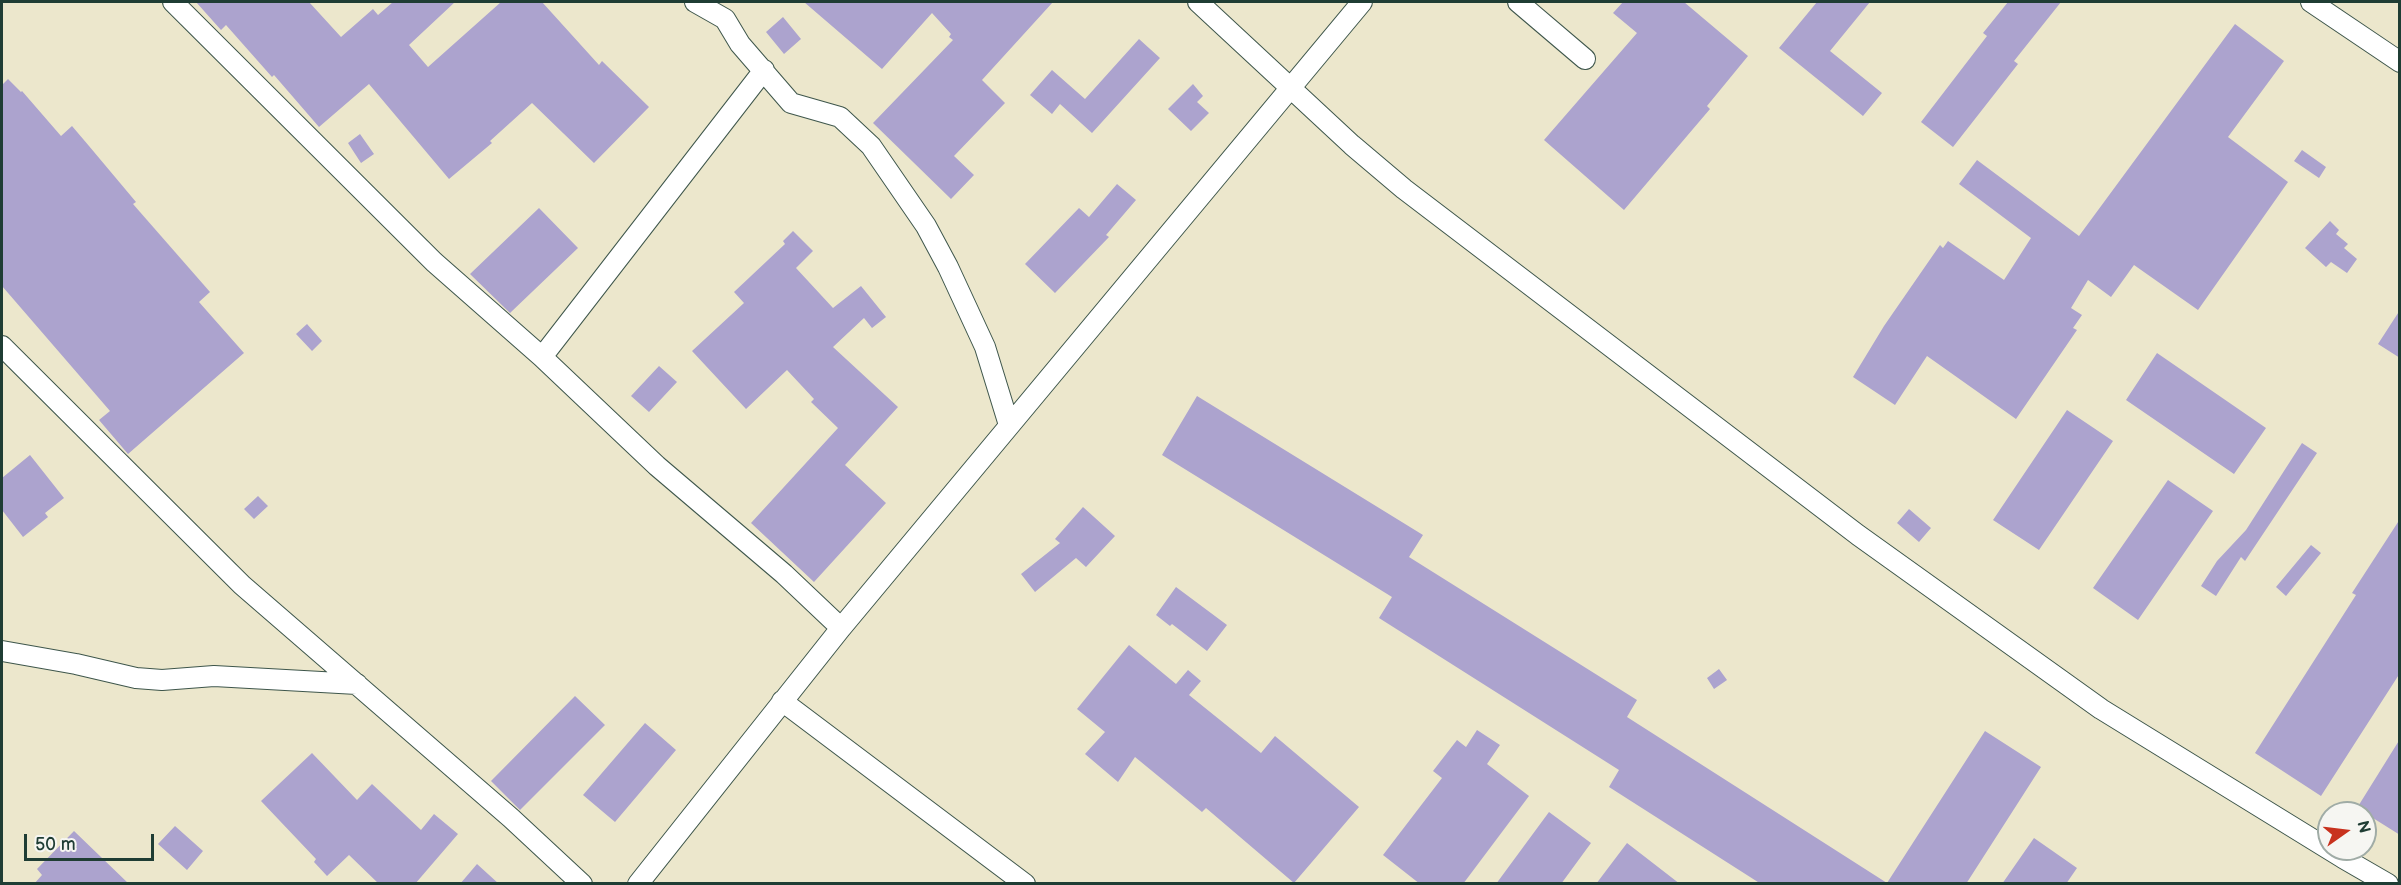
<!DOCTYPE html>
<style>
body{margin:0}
#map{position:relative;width:2401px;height:885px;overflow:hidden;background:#ece7cc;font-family:"Balsamiq Sans",sans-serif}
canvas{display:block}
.frame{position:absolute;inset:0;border:3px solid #1f3d34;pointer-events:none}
.north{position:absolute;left:2317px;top:801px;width:60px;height:60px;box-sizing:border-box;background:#f6f6f2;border:2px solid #a0aca6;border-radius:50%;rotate:76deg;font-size:16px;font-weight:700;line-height:24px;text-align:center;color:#1f3d34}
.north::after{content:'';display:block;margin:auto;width:21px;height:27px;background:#c8321e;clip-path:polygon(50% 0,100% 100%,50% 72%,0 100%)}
.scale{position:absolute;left:24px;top:834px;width:130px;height:27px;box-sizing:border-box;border:3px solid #1f3d34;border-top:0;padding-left:8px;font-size:18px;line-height:21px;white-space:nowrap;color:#1f3d34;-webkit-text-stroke:4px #f6f6f2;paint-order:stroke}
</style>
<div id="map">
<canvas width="2401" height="885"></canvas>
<div class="frame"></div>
<div class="north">N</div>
<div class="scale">50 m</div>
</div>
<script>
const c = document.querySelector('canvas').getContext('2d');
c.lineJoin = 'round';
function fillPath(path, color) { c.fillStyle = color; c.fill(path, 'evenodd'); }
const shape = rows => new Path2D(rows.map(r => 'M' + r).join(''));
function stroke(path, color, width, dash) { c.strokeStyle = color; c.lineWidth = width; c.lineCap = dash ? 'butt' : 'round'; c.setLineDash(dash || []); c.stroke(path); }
const building = shape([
 [196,2,309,2,341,37,373,9,378,15,393,2,455,2,409,45,428,67,501,2,542,2,599,65,602,61,649,107,594,163,532,103,490,141,492,143,449,179,369,84,319,127,274,75,272,77,226,25,221,30],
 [804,2,1053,2,982,80,1005,103,954,156,974,175,951,199,873,123,953,40,949,37,951,34,932,13,882,69],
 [1623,2,1684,2,1748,56,1707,106,1710,109,1624,210,1544,140,1637,33,1613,13],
 [1817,2,1870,2,1830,51,1882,93,1863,116,1779,48],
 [2008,2,2061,2,2014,61,2018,64,1953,147,1921,122,1987,36,1983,33],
 [783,17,801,39,784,54,766,32],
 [2235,24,2284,61,2228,137,2288,182,2198,310,2134,265,2111,297,2088,280,2071,308,2082,315,2073,328,2077,330,2016,419,1927,356,1895,405,1853,377,1884,326,1940,245,1943,248,1948,241,2004,280,2031,238,1959,184,1977,160,2079,236],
 [1139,39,1160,58,1092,133,1060,104,1052,114,1030,95,1052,70,1085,99],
 [8,79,21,92,22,91,61,136,72,126,89,146,136,202,133,204,210,292,199,302,244,353,128,454,99,420,110,411,2,286,2,85],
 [1193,84,1203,96,1197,102,1209,113,1191,131,1168,109],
 [360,134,374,154,361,163,348,143],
 [2302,150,2326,167,2319,178,2294,161],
 [1117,184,1136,200,1106,235,1109,237,1055,293,1025,264,1079,208,1089,217],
 [539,208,578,248,510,313,470,274],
 [2330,221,2339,230,2336,234,2348,244,2344,248,2357,259,2347,273,2331,262,2326,267,2305,248],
 [793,231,813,251,796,268,833,308,861,286,886,317,872,328,864,318,833,347,898,407,845,465,886,503,814,582,751,523,838,428,811,402,814,399,787,370,746,409,692,351,744,303,734,292,785,244,783,241],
 [2400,310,2400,358,2378,344],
 [307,324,322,341,312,351,296,334],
 [2157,353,2266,428,2234,474,2126,400],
 [659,366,677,382,649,412,631,396],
 [1197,396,1423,535,1409,557,1637,700,1627,717,1887,883,1985,731,2041,767,1966,884,1761,884,1609,787,1619,770,1379,618,1392,597,1162,455],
 [2067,410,2113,441,2039,550,1993,520],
 [2302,443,2317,453,2245,561,2241,557,2216,596,2201,586,2217,561,2246,530],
 [30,455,64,498,45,513,48,517,23,537,2,510,2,478],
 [2168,480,2213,511,2138,620,2093,588],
 [258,496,268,506,254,519,244,509],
 [1083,507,1115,536,1086,567,1076,558,1035,592,1021,574,1060,543,1055,539],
 [1909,509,1931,528,1919,542,1897,523],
 [2400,519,2400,673,2321,796,2255,753,2356,595,2352,593],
 [2311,545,2321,553,2286,596,2276,587],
 [1176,587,1227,625,1207,651,1172,624,1170,626,1156,615],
 [1129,645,1176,684,1188,670,1201,681,1189,695,1261,753,1275,736,1359,807,1294,883,1206,808,1202,812,1135,757,1118,782,1085,754,1105,732,1077,709],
 [1719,669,1727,680,1714,689,1707,678],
 [575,696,605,725,520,810,491,781],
 [645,723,676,750,615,822,583,795],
 [1477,730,1500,745,1487,764,1529,796,1463,884,1420,884,1383,855,1442,778,1433,771,1457,740,1466,747],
 [2400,739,2400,835,2357,808],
 [312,753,357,800,372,784,421,830,434,814,458,834,415,884,379,884,349,855,327,876,314,862,316,859,261,801],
 [1549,812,1591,843,1561,884,1496,884],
 [175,826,203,851,187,870,158,844],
 [74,831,129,884,34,884,42,875,37,869],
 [2034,838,2077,868,2066,884,2002,884],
 [1627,843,1680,884,1596,884],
 [477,864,499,884,460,884]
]);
const minor = shape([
 [173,2,434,262,542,357,657,466,784,574,841,628],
 [695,2,725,19,740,44,791,103,840,117,871,146,926,226,948,267,985,347,1009,425],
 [1198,2,1352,145,1404,189,1858,535,2101,709,2343,858,2388,884],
 [1518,2,1585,59],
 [2311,2,2400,62],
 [2,346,242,585,511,818,582,884],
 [542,357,764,70],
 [2,651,76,664,136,678,162,680,214,676,357,684],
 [782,701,1025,884],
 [638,884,841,628,1362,2]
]);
fillPath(building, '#aca3ce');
stroke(minor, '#3e564b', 22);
stroke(minor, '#fff', 20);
</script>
